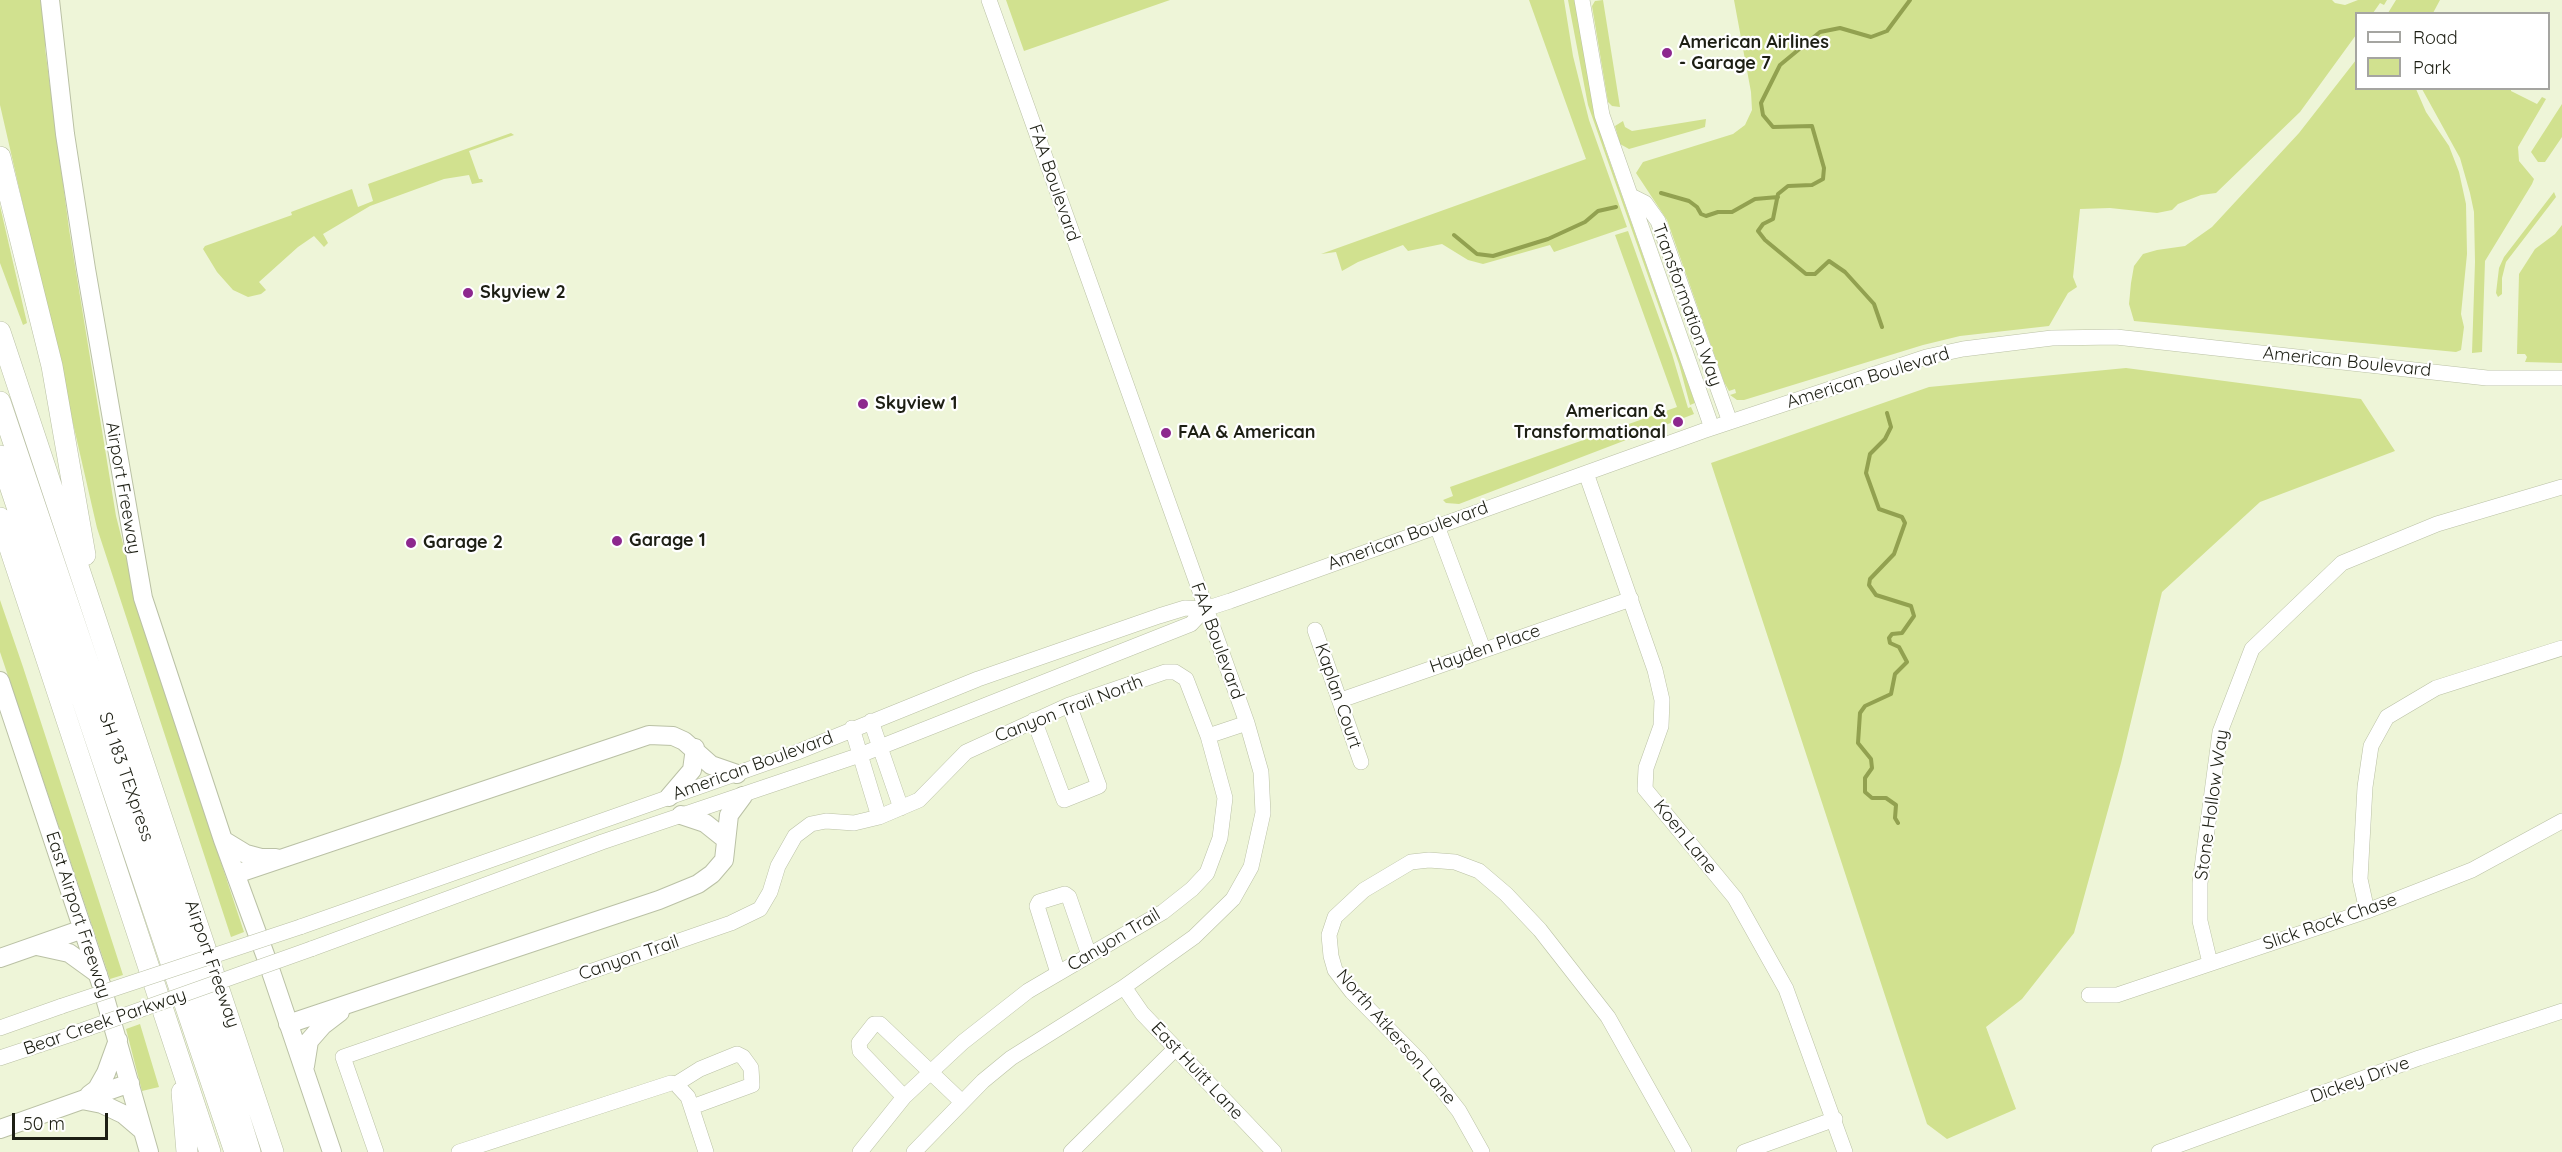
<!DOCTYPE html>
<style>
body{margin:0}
#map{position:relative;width:2562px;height:1152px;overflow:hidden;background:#eef5d8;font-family:Quicksand,sans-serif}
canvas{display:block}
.legend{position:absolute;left:2355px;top:12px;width:195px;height:78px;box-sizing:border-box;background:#fff;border:2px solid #a5a5a1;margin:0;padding:8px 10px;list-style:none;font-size:18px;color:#1d1f14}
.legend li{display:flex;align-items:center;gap:12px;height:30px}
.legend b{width:30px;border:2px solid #a5a5a1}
.scale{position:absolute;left:12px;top:1113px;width:96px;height:27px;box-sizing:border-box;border:3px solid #1d1f14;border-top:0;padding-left:8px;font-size:18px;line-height:21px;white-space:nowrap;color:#1d1f14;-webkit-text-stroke:4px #fff;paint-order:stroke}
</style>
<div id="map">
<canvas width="2562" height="1152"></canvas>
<ul class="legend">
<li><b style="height:8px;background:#fff"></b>Road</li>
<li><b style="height:16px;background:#d1e18f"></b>Park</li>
</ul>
<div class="scale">50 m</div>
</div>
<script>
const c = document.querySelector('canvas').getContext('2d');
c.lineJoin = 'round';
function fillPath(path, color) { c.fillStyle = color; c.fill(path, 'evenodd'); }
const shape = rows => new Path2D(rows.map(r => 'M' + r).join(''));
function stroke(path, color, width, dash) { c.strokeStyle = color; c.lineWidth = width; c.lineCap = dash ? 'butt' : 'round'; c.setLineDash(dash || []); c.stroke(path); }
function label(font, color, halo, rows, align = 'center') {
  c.font = font + ' Quicksand,sans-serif'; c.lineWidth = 4.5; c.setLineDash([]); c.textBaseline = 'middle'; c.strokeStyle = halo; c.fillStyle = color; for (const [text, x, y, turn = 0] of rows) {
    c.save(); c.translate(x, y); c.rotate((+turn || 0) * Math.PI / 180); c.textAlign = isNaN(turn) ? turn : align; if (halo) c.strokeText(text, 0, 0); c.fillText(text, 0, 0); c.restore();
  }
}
const green = shape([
 [0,0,46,0,45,48,69,229,116,516,148,642,244,932,231,937,97,528,0,105],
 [1006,0,1170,0,1024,51],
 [1529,0,1564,0,1573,56,1589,120,1627,227,1554,252,1550,245,1483,264,1468,260,1442,244,1408,251,1403,245,1358,262,1342,271,1336,252,1321,254,1586,159],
 [1568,0,1577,0,1604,145,1695,403,1690,405,1679,364,1588,105],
 [1603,0,1620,107,1612,106,1608,102,1592,6,1595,1],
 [1734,0,2332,0,2335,3,2345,5,2358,0,2387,0,2384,5,2380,3,2373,13,2356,14,2356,35,2300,112,2216,193,2201,195,2178,204,2172,210,2157,213,2110,208,2080,209,2073,277,2077,287,2068,293,2049,326,1960,336,1923,345,1744,400,1737,400,1730,395,1736,393,1735,389,1729,391,1724,382,1667,220,1636,173,1643,162,1733,134,1745,125,1752,110,1751,92],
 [2396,0,2440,0,2433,13,2388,13],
 [2356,60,2356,88,2416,89,2426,112,2449,146,2459,172,2466,204,2467,254,2461,314,2464,327,2461,350,2456,352,2134,321,2129,304,2131,283,2134,266,2143,254,2157,250,2185,246,2212,227,2299,133],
 [2422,89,2511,89,2511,91,2537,104,2542,97,2546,99,2518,147,2519,161,2534,179,2532,184,2485,261,2482,352,2472,353,2475,262,2474,212,2470,193,2460,158],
 [2562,104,2562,137,2545,162,2538,162,2531,152],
 [1706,119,1705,127,1699,129,1629,149,1620,144,1615,126,1623,121,1625,127,1632,131],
 [511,133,514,135,469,151,479,179,482,179,483,182,472,184,469,175,444,179,370,206,323,234,328,243,324,247,314,236,298,247,259,282,266,290,261,294,248,297,233,290,217,272,203,249,205,246,292,215,291,212,352,189,358,207,373,201,368,184],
 [2554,192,2556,197,2506,262,2502,278,2502,294,2498,297,2496,293,2499,268,2504,257],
 [0,206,27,323,23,325,0,263],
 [2562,225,2562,363,2525,362,2527,357,2525,354,2517,354,2519,274,2535,249,2555,234],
 [1628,231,1672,354,1688,408,1691,407,1694,414,1459,504,1446,503,1443,500,1453,496,1450,487,1677,407,1615,235],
 [2126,368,2361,399,2395,451,2260,502,2162,592,2121,763,2074,933,2022,999,1986,1027,2016,1109,1947,1139,1927,1124,1711,463,1929,387],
 [0,600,23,667,123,975,110,979,0,652],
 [140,1024,159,1087,142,1091,126,1029]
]);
const stream = shape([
 [1661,193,1689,201,1697,207,1701,214,1706,216,1718,212,1732,212,1755,199,1778,197],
 [1454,235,1477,254,1493,256,1548,239,1585,222,1598,211,1616,207],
 [1882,327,1874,304,1845,272,1829,261,1815,274,1806,274,1765,240,1758,231,1763,224,1773,219,1778,194,1788,186,1812,185,1823,179,1824,168,1812,126,1773,127,1763,115,1761,103,1780,65,1820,32,1840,28,1871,37,1887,31,1910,0],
 [1887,413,1891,427,1885,439,1870,454,1866,473,1879,509,1902,517,1905,523,1894,554,1870,579,1869,585,1876,595,1911,606,1914,616,1902,633,1892,634,1889,638,1890,643,1899,647,1907,662,1895,674,1891,694,1865,706,1860,713,1858,743,1871,759,1872,768,1865,778,1865,792,1872,798,1886,798,1896,805,1895,818,1898,823]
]);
const minor = shape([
 [1582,0,1602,115,1712,428],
 [1631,196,1645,203,1658,221,1730,422],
 [1586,473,1655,670,1662,700,1661,726,1646,768,1645,789,1735,898,1786,989,1845,1152],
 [1437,526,1483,649],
 [1315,630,1361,762],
 [1341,700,1631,599],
 [1034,720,1064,800,1099,786,1069,705],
 [871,721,901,808],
 [852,728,879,817],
 [1208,736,1247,723],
 [2367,911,2360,879,2365,787,2371,746,2387,717,2436,688,2562,648],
 [300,927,795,753,978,679,1159,616,1185,608,1205,609,1230,601,1703,431,1926,357,1963,349,2052,338,2116,337,2487,378,2562,378],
 [311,949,602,842,860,755,1191,624,1205,609],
 [2210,963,2200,921,2200,883,2220,732,2252,649,2342,563,2437,524,2562,487],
 [1058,973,1037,906,1039,902,1065,894,1069,897,1089,955],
 [1124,987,1142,1013,1274,1152],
 [2089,995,2117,995,2367,911,2472,870,2562,821],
 [0,1028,62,1006],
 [0,1058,72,1034],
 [676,1084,700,1069,737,1054,743,1057,751,1068,752,1085,692,1107],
 [904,1097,860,1051,859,1043,874,1024,880,1024,962,1102],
 [376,1152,343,1057,731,923,760,909,770,892,778,866,795,836,811,824,826,821,854,823,879,817,919,800,966,752,1069,705,1165,672,1175,672,1186,679,1208,736,1225,798,1220,838,1207,873,1192,889,1163,912,1028,991,963,1042,904,1097,860,1152],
 [459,1152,671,1083,676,1084,688,1097,706,1152],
 [914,1152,983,1081,1011,1058,1124,987,1194,937,1233,899,1251,867,1263,813,1261,772,1247,723,989,0],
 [1071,1152,1176,1048],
 [1482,1152,1459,1111,1419,1060,1352,992,1335,970,1331,956,1329,935,1335,917,1364,890,1411,862,1429,860,1455,862,1479,871,1506,894,1540,930,1608,1017,1684,1152],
 [1744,1152,1835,1119],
 [2159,1152,2419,1058,2562,1011]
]);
const major = shape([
 [50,0,65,134,86,269,143,598,223,840,267,960,332,1152],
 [0,681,101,984,149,1152],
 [669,797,692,770,695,748],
 [681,815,705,823,725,839],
 [223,840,246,854,261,858,276,858],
 [236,874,649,735,673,736,684,741,711,765,737,774],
 [37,946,69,953,98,974],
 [0,958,83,929],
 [288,1024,659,900,698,884,712,874,724,860,729,815,743,796],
 [305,1066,309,1041,323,1025,340,1012],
 [89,1095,97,1089,106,1073,118,1040],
 [82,1100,102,1104,123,1114,143,1131],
 [0,1129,130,1083]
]);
const highway = shape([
 [0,157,52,366,85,555],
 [0,332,273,1152],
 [0,402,218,1048,250,1152],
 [0,456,235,1152],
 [0,518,210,1152],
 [182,1092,187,1152]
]);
const minorBridge = shape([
 [62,1006,300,927],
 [72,1034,311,949]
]);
const markers = [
 [1667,53,6,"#8d278e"],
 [468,293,6,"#8d278e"],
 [863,404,6,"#8d278e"],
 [1678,422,6,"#8d278e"],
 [1166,433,6,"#8d278e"],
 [617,541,6,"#8d278e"],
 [411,543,6,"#8d278e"]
];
const poiNames = [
 ["American Airlines",1679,43],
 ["- Garage 7",1679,64],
 ["Skyview 2",480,293],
 ["Skyview 1",875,404],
 ["American &",1666,412,"right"],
 ["Transformational",1666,433,"right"],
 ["FAA & American",1178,433],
 ["Garage 1",629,541],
 ["Garage 2",423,543]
];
const streetNames = [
 ["FAA Boulevard",1054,183,71],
 ["Transformation Way",1687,305,70],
 ["American Boulevard",2347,362,6],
 ["American Boulevard",1868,378,-17],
 ["Airport Freeway",123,488,80],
 ["American Boulevard",1408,536,-20],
 ["FAA Boulevard",1217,641,70],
 ["Hayden Place",1485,649,-19],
 ["Kaplan Court",1338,696,71],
 ["Canyon Trail North",1069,709,-21],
 ["American Boulevard",753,766,-20],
 ["SH 183 TEXpress",126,777,71],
 ["Stone Hollow Way",2212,805,-82],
 ["Koen Lane",1685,837,51],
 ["East Airport Freeway",78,915,72],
 ["Slick Rock Chase",2330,922,-19],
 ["Canyon Trail",1114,940,-31],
 ["Canyon Trail",629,958,-19],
 ["Airport Freeway",212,964,71],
 ["Bear Creek Parkway",105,1022,-19],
 ["North Atkerson Lane",1396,1037,49],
 ["East Huitt Lane",1197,1071,47],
 ["Dickey Drive",2360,1080,-20]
];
fillPath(green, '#d1e18f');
stroke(stream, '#92a150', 4);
stroke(minor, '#bac1a5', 16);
stroke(major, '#bac1a5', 20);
stroke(highway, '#bac1a5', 22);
stroke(minor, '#fff', 15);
stroke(major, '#fff', 18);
stroke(highway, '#fff', 21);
stroke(minorBridge, '#bac1a5', 16, []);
stroke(minorBridge, '#fff', 15);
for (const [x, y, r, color] of markers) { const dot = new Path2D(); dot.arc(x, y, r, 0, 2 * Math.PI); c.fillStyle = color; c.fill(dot); stroke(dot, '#fff', 2); }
label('bold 18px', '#1d1f14', '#fff', poiNames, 'left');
label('18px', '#1d1f14', '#fff', streetNames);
</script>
